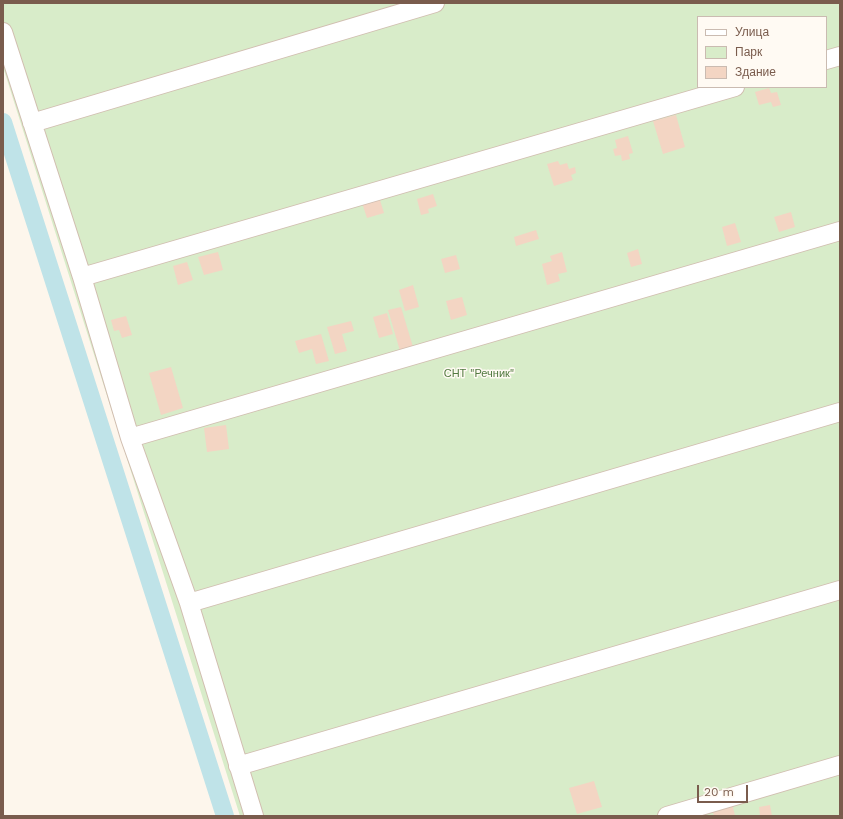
<!DOCTYPE html>
<meta charset="utf-8">
<style>
body{margin:0}
#map{position:relative;width:843px;height:819px;overflow:hidden;background:#fdf6ec;font-family:"Work Sans",sans-serif}
canvas{display:block}
.frame{position:absolute;inset:0;border:4px solid #7a5c4d;pointer-events:none}
.legend{position:absolute;left:697px;top:16px;width:130px;height:72px;box-sizing:border-box;background:#fffaf3;border:1px solid #cabbb1;margin:0;padding:5px 7px;list-style:none;font-size:12px;color:#7a5c4d}
.legend li{display:flex;align-items:center;gap:8px;height:20px}
.legend b{width:20px;border:1px solid #cabbb1}
.scale{position:absolute;left:697px;top:785px;width:51px;height:18px;box-sizing:border-box;border:2px solid #7a5c4d;border-top:0;padding-left:5px;font-size:12px;line-height:14px;white-space:nowrap;color:#7a5c4d;-webkit-text-stroke:3px #fffaf3;paint-order:stroke}
</style>
<div id="map">
<canvas width="843" height="819"></canvas>
<div class="frame"></div>
<ul class="legend">
<li><b style="height:5px;background:#fff"></b>Улица</li>
<li><b style="height:11px;background:#d8ecc9"></b>Парк</li>
<li><b style="height:11px;background:#f3d5c3"></b>Здание</li>
</ul>
<div class="scale">20 m</div>
</div>
<script>
const c = document.querySelector('canvas').getContext('2d');
c.lineJoin = 'round';
function fillPath(path, color) { c.fillStyle = color; c.fill(path, 'evenodd'); }
const shape = rows => new Path2D(rows.map(r => 'M' + r).join(''));
function stroke(path, color, width, dash) { c.strokeStyle = color; c.lineWidth = width; c.lineCap = dash ? 'butt' : 'round'; c.setLineDash(dash || []); c.stroke(path); }
function label(font, color, halo, rows, align = 'center') {
  c.font = font + ' "Work Sans",sans-serif'; c.lineWidth = 3; c.setLineDash([]); c.textBaseline = 'middle'; c.strokeStyle = halo; c.fillStyle = color; for (const [text, x, y, turn = 0] of rows) {
    c.save(); c.translate(x, y); c.rotate((+turn || 0) * Math.PI / 180); c.textAlign = isNaN(turn) ? turn : align; if (halo) c.strokeText(text, 0, 0); c.fillText(text, 0, 0); c.restore();
  }
}
const green = shape([
 [3,3,840,3,840,816,240,816,3,67],
 [698,17,826,17,826,87,698,87]
]);
const canal = shape([
 [3,122,225,816]
]);
const building = shape([
 [769,88,771,93,777,92,781,105,773,107,771,102,759,105,755,92],
 [676,115,685,147,663,154,653,121],
 [628,136,633,153,629,154,630,159,622,161,621,155,615,156,613,149,617,148,615,140],
 [558,161,560,165,567,163,569,169,575,167,576,173,571,175,573,180,554,186,547,164],
 [433,194,437,206,428,209,429,213,421,215,417,199],
 [379,197,384,213,367,218,362,203],
 [791,212,795,227,779,232,774,217],
 [735,223,741,242,727,246,722,227],
 [536,230,539,239,516,246,514,237],
 [638,249,642,264,631,267,627,253],
 [218,252,223,270,204,275,198,257],
 [562,252,567,272,558,274,560,281,547,285,542,264,552,261,550,256],
 [456,255,460,269,445,273,441,259],
 [187,262,193,280,178,285,173,266],
 [413,285,419,307,405,311,399,290],
 [462,297,467,315,451,320,446,301],
 [401,307,413,347,400,351,388,310],
 [387,313,393,334,379,338,373,317],
 [126,316,132,335,122,338,119,330,114,331,111,320],
 [351,321,354,331,342,334,347,351,335,354,327,327],
 [321,334,329,361,316,364,312,349,299,353,295,341],
 [171,367,183,408,161,415,149,373],
 [226,425,229,449,207,452,204,428],
 [594,781,602,807,577,814,569,788],
 [732,803,735,816,714,816,712,809],
 [770,805,772,816,760,816,759,807]
]);
const street = shape([
 [3,32,82,277,130,438,189,603,254,816],
 [826,60,840,56],
 [32,123,435,3],
 [82,277,735,87],
 [130,438,840,231],
 [189,603,840,412],
 [238,766,840,590],
 [667,816,840,765]
]);
const parkNames = [
 ["СНТ \"Речник\"",479,374]
];
fillPath(green, '#d8ecc9');
stroke(canal, '#bfe3e8', 18);
fillPath(building, '#f3d5c3');
stroke(street, '#d1beb0', 20);
stroke(street, '#fff', 18);
label('11px', '#537a41', '#fffaf3', parkNames);
</script>
